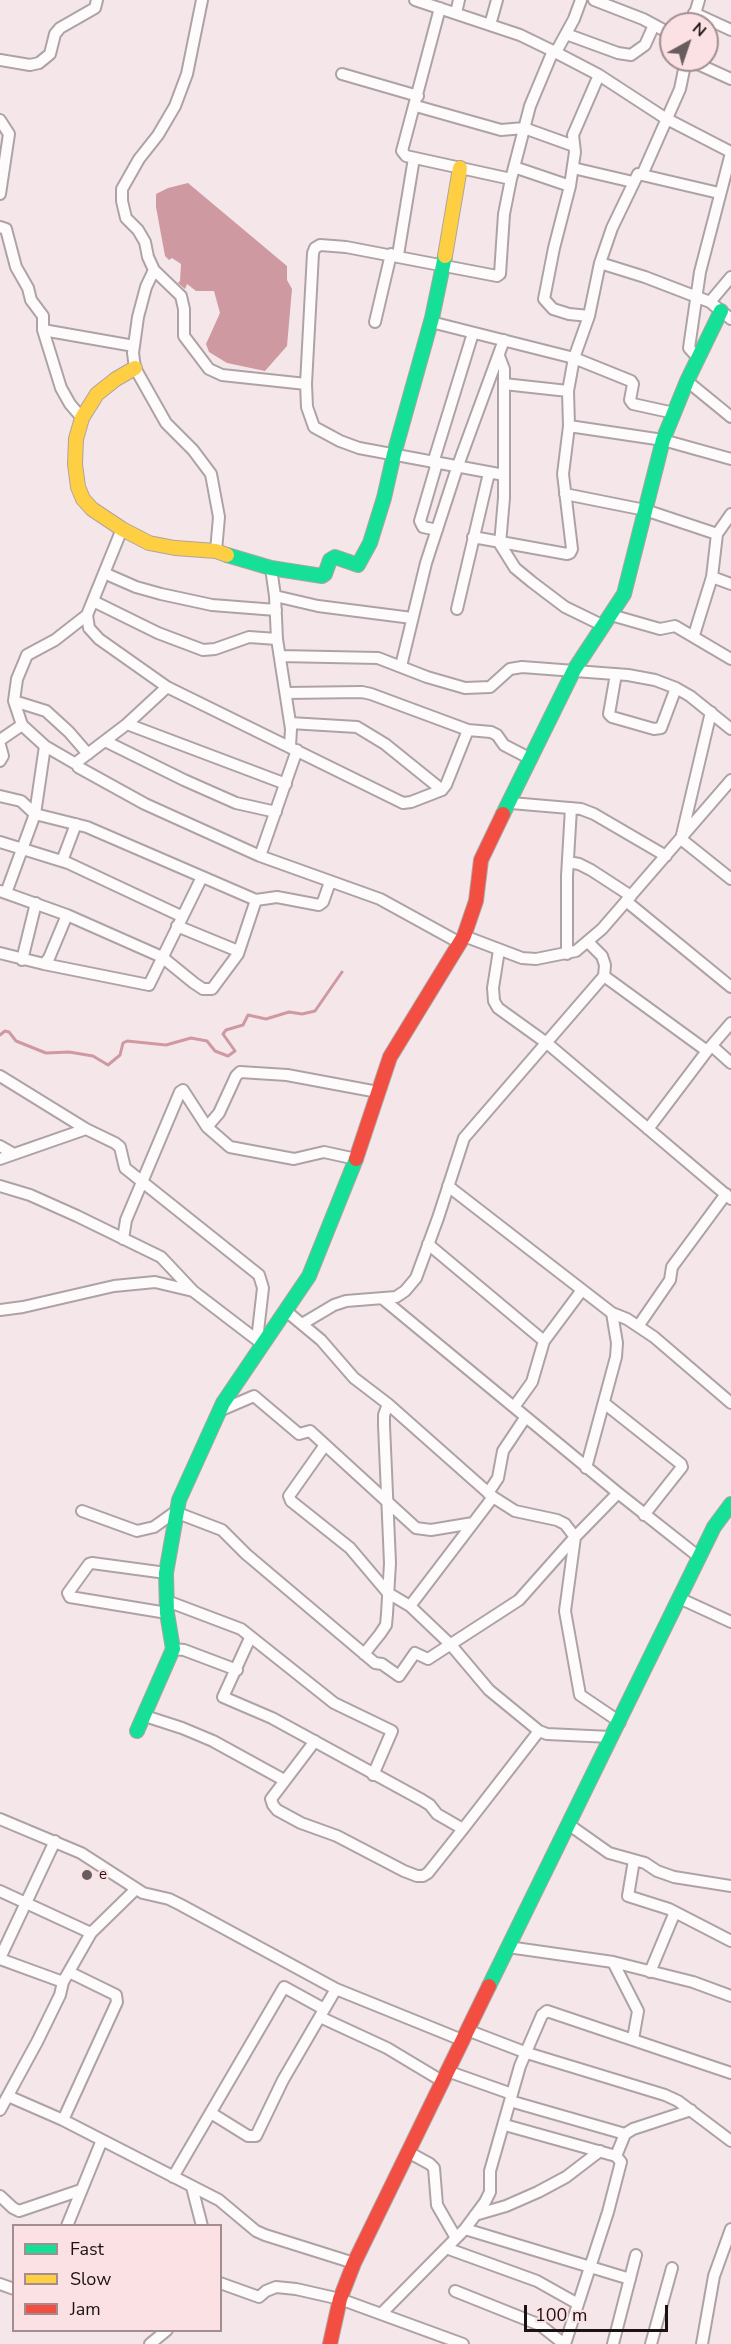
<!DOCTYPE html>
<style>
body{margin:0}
#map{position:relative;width:731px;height:2344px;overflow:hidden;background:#f5e7e9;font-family:"Nunito Sans",sans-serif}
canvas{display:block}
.legend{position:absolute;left:12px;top:2224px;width:210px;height:108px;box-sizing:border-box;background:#fbe1e4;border:2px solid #a28e90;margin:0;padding:8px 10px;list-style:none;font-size:18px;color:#1c1213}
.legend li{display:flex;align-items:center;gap:12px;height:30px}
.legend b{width:30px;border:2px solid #a28e90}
.north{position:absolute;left:659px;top:12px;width:60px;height:60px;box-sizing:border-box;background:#fbe1e4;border:2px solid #a28e90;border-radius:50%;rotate:40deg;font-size:16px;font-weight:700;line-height:24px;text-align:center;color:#1c1213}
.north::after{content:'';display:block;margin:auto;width:21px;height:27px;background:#685d5e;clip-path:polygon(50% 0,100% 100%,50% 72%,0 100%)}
.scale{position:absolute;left:524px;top:2305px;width:144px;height:27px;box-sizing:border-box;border:3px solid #1c1213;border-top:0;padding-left:8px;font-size:18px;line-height:21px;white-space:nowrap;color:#1c1213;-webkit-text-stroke:4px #fbe1e4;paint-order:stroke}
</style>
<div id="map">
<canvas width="731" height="2344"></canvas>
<ul class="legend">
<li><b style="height:8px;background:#16e098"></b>Fast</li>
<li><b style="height:8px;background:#ffcf43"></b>Slow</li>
<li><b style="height:8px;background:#f24e42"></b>Jam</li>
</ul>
<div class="north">N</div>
<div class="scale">100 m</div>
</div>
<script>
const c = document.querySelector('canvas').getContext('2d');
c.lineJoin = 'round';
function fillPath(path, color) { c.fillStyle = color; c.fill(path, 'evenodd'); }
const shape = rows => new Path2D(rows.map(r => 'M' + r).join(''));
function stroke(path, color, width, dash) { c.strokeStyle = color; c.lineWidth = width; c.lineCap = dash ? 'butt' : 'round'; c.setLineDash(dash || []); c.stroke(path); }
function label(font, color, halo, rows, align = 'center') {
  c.font = font + ' "Nunito Sans",sans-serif'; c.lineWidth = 4.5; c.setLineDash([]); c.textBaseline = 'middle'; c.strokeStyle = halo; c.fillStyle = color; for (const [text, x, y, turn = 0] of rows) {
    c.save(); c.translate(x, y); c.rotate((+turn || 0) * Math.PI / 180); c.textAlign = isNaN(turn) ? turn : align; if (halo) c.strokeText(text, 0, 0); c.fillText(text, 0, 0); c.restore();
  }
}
const water = shape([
 [188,183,287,266,287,280,292,289,287,346,265,371,227,363,209,352,206,344,220,313,214,291,196,291,187,284,185,289,178,283,180,281,181,264,172,258,169,260,165,256,156,207,156,194,168,188]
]);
const stream = shape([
 [0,1035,5,1031,9,1032,16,1041,46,1053,69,1052,93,1056,108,1065,120,1055,123,1043,127,1041,166,1045,191,1038,207,1041,215,1051,228,1056,235,1051,223,1034,226,1030,243,1025,248,1015,266,1019,289,1012,302,1014,315,1011,342,972]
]);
const street = shape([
 [202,0,187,74,175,106,158,135,139,159,122,189,122,201,126,218,138,230,145,242,148,257,154,270,181,296,184,309,184,336,209,369,222,375,306,384],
 [415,0,520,35,553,51,599,75,665,118,731,152],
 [594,0,643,19,671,34],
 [440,8,402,151,406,156,511,179],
 [456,13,459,0],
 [694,13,731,30],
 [692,24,699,0],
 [490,25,497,0],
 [566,34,618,53,631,55,645,45,654,25],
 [556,52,574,19,581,0],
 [0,60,30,65,39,63,50,54,55,34,60,28,95,8,97,0],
 [689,60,731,79],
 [342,74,418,96],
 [416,106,501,130,524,128,574,146],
 [0,120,9,134,0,194],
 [514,167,570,186],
 [573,168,633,182],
 [642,175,680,89,686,60],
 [0,227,6,229,16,267,28,288,31,300,43,316,43,330,61,388,70,404,82,418],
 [398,255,414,158],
 [600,263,645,277,710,302,731,319],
 [154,270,146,287,138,317,133,353,135,368,166,423,193,450,211,474,219,517,216,551],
 [710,302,731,277],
 [589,316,569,314,553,309,544,299,554,248,570,186,575,152,573,135,599,75],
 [375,322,391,254],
 [431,322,574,358,631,381,633,384,630,400,633,404,674,413],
 [43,330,134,346],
 [499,356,504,369,504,498,500,544,515,568,532,582,565,607,604,626],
 [698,358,689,348,700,272,731,153],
 [687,381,731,417],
 [504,384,568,391],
 [569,426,663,440,731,459],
 [433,463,473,333],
 [437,463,420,521,423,527,437,530],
 [504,475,359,448,340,441,314,427,307,407,306,384,313,253,315,248,320,245,346,247,497,276,500,274,504,214,511,179,530,106,553,51],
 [565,494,645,510,717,534],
 [122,529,87,615,89,628,99,639,167,687,403,803,411,802,442,790,446,785,468,730],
 [473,537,567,554,570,553,572,549,563,474,569,426,568,391,574,358,589,316,600,263,612,228,638,174,719,193],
 [271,568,275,596,277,639,291,729,290,746],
 [104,573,136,587,161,594,212,605,276,610],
 [712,577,731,584],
 [275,596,318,606,412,618],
 [93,601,158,633,203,650,215,649,249,637,277,639],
 [457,609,489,473],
 [611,615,660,629,675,626,731,659],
 [694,635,712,577,717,534,731,514],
 [280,656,378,658,427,677,465,688,490,687,510,669,522,667,628,675,655,680,676,688,690,696,731,729],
 [401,666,426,563,457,468,504,340],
 [616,674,609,714,612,717,654,729,661,728,676,688],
 [167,687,127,724,77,762,78,767,145,804,260,856,380,899,460,943],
 [286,693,362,692,371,694,468,730,491,732,497,735,504,745,531,759],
 [14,701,46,711,69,732,88,754],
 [711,712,681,839,731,879],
 [290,723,357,727,385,744,442,790],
 [127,724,286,784],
 [0,740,22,725],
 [105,741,184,780,236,803,276,812],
 [0,745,3,756,0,761],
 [76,764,45,746,22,725,14,701,17,679,27,655,55,640,87,615],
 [0,796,21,801,35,814,87,827,256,900,277,897,319,905,323,902,330,882],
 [511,803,581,809,594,814,666,856],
 [0,842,68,863,181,916],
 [260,856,297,750],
 [62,861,76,824],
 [568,862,579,864,591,870,631,896],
 [0,891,67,915,162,957,194,983,203,989,212,989,238,954,256,900],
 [6,893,35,814,45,746],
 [626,901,731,987],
 [177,926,238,951],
 [464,936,522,958,536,959,576,951,602,929,731,780],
 [499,950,493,988,494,1001,498,1008,548,1044,731,1199],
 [0,953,44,964,49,958,67,915],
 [567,954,567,876,571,808],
 [22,960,36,903],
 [44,964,149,985,202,877],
 [604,976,707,1051],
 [712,1046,731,1063],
 [0,1076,86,1129,115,1143,120,1147,125,1168,259,1275,263,1288,257,1340],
 [207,1127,219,1113,236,1076,240,1072,287,1075,378,1092],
 [648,1129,707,1051,731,1023],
 [0,1146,14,1154],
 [0,1159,86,1129],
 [0,1186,30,1195,77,1216,161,1257,193,1291,261,1343],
 [448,1186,612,1313,627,1319,654,1337,731,1403],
 [123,1239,126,1220,180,1092,183,1090,207,1127,230,1147,294,1159,324,1152,356,1159],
 [428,1244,544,1341],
 [383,1299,618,1493,699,1557],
 [0,1310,23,1307,114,1286,155,1282,193,1291],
 [286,1311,321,1340,354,1378,388,1404,493,1497,515,1511,557,1520,565,1524,575,1537,565,1611,580,1695,620,1722],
 [302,1324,334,1305,346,1301,396,1297,405,1291,416,1278,438,1218,464,1138,604,976,605,965,602,956,588,942],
 [639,1325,670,1280,672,1267,726,1194],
 [604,1403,681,1464,682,1467,644,1515],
 [514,1407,532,1382,544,1341,582,1290],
 [219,1411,254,1396,299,1434,310,1431,416,1528,431,1530,473,1523],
 [325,1445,289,1496,291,1501,350,1548,388,1593,410,1606,451,1645,489,1690,539,1731,547,1734,611,1737],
 [586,1468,616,1357,617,1343,612,1313],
 [488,1493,498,1478,503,1451,525,1418],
 [82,1511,137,1531,154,1527,175,1512,222,1530,246,1554,375,1663,382,1664,399,1676,415,1653,428,1659,519,1600,575,1537,618,1493],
 [166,1573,92,1563,89,1564,68,1593,70,1597,167,1613],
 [679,1598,731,1622],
 [167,1601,241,1629,334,1703,392,1731,373,1775],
 [410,1606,493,1497],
 [250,1638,223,1697,272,1718,422,1800,430,1805,437,1814,463,1829],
 [173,1649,184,1650,237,1670],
 [364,1654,380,1634,386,1625,387,1614,390,1563,384,1425,384,1415,388,1404],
 [145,1716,182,1728,213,1741,284,1780],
 [315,1741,271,1799,273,1805,277,1810,301,1823,337,1836,404,1871,417,1876,423,1876,428,1873,463,1829,539,1731],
 [0,1819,81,1853,143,1893,169,1899,181,1905,336,1989,462,2040],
 [568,1824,609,1853,645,1863,657,1871,674,1877,731,1886],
 [634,1860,628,1896,669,1909,731,1941],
 [0,1891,91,1933],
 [508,1947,613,1962,693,1982,731,1996],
 [0,1958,55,1841],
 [0,1959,63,1982],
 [613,1962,638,2011,633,2039],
 [650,1972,675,1912],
 [320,2017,387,2048,442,2081],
 [467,2030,527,2053,665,2095,678,2101,731,2141],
 [447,2071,512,2094],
 [8,2096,63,2120,219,2200,256,2231,265,2235,354,2263],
 [510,2101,625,2134],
 [0,2110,37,2042,60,1995,63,1982,91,1933,136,1889],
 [211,2113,248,2136,256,2136,283,2080,336,1989],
 [63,2120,117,2002,116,1995,69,1972],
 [505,2125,616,2156,621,2162,608,2212,565,2344],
 [408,2152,430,2164,434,2168,437,2205,456,2238],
 [616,2156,625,2134,633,2129,691,2110],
 [173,2177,284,1987,324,2009],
 [192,2187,202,2226],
 [0,2196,13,2208,19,2211,81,2190],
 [475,2215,506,2206,538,2192,566,2177,600,2151],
 [67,2226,102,2140],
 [465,2229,630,2279],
 [446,2248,537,2281,578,2304],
 [220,2283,259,2297,266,2291,276,2287,296,2289,340,2299,463,2344],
 [0,2284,14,2289],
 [455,2291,540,2325,564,2344],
 [382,2313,465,2229,485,2202,490,2192,490,2171,520,2066,542,2015,547,2011,731,2073],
 [150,2344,167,2330],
 [613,2344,636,2255],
 [651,2344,672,2268],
 [702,2344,714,2276,731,2229]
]);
const fast = shape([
 [227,555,271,568,322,576,325,574,330,560,335,557,358,565,370,543,384,498,394,454,432,318,445,256],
 [503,814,574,670,624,594,663,440,687,381,721,311],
 [137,1731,173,1649,167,1613,166,1573,179,1500,223,1403,309,1276,356,1159],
 [489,1986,714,1527,731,1504]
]);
const slow = shape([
 [445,256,460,168],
 [135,368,116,379,97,394,82,418,76,439,75,464,78,487,83,499,92,509,122,529,149,543,175,548,216,551,227,555]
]);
const jam = shape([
 [356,1159,390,1057,464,936,476,901,481,860,503,814],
 [330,2344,340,2299,354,2263,489,1986]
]);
const markers = [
 [87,1875,6,"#685d5e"]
];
const poiNames = [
 ["e",99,1875]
];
fillPath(water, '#cf99a2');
stroke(stream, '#cf99a2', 3);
stroke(street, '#aea3a4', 14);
stroke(fast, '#aea3a4', 16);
stroke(slow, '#aea3a4', 16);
stroke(jam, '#aea3a4', 16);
stroke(street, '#fefbfc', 10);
stroke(fast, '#16e098', 14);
stroke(slow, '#ffcf43', 14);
stroke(jam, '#f24e42', 14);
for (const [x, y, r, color] of markers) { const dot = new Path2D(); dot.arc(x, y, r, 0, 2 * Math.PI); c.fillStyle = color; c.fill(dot); stroke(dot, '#fbe1e4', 2); }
label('15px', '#1c1213', '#fbe1e4', poiNames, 'left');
</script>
